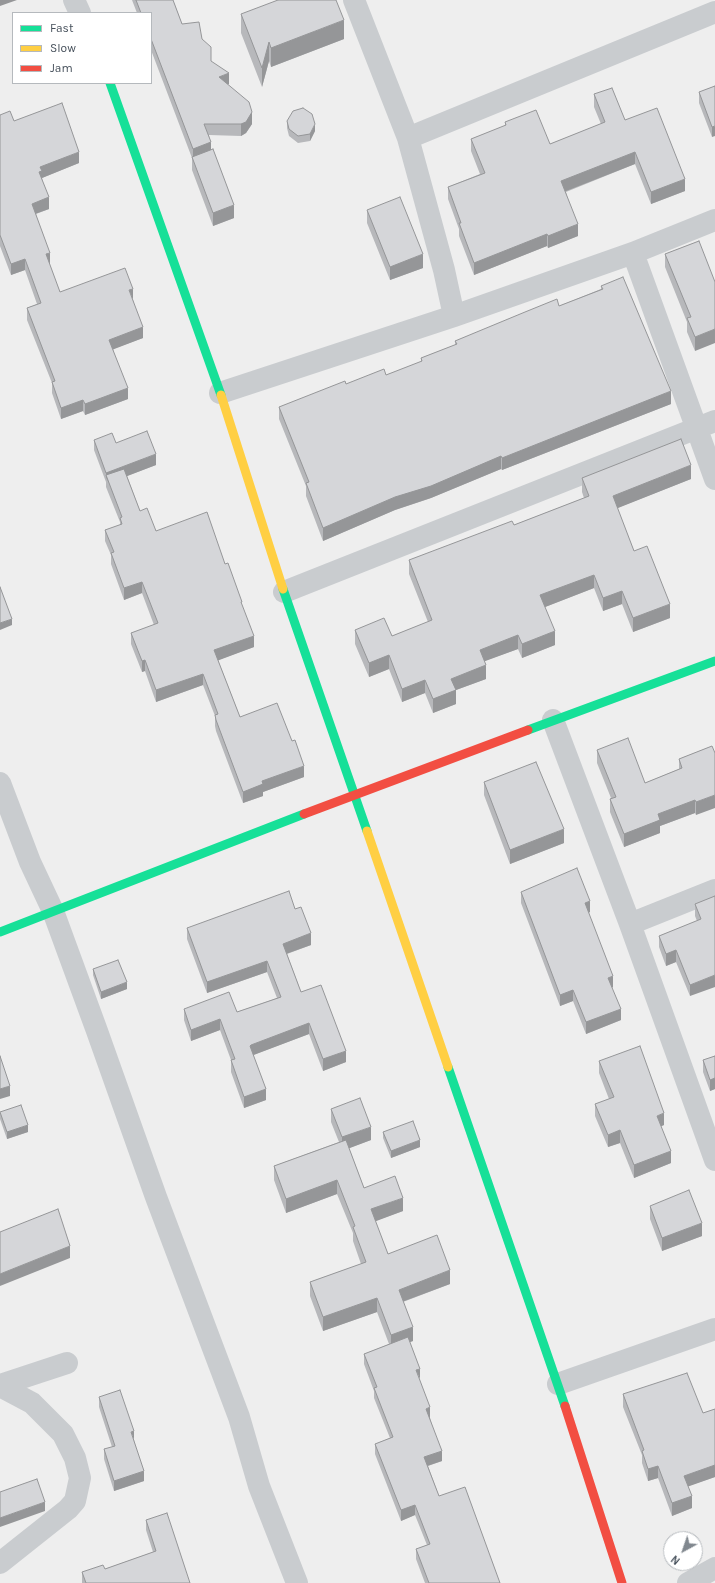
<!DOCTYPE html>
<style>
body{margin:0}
#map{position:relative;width:715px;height:1583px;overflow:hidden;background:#eee;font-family:Karla,sans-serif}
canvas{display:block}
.legend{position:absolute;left:12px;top:12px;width:140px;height:72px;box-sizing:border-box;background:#fff;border:1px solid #b5b9bd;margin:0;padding:5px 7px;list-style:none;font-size:12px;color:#454f5a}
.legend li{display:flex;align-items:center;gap:8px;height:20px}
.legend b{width:20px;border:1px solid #b5b9bd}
.north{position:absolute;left:663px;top:1531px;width:40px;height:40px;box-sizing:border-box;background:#fff;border:1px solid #b5b9bd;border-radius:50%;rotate:220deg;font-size:11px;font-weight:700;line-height:16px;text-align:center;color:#454f5a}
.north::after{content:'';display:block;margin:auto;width:14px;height:18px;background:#80878e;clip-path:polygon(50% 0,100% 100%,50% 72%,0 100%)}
</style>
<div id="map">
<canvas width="715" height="1583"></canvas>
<ul class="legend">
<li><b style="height:5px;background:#16e098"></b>Fast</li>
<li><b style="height:5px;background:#ffcf43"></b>Slow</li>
<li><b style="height:5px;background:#f24e42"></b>Jam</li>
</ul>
<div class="north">N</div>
</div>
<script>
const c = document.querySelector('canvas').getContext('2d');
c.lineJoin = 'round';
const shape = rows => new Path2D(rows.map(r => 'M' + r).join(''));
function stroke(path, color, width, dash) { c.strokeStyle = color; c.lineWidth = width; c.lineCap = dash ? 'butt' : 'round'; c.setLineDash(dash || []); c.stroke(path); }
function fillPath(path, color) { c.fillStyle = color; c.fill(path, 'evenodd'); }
const street = shape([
 [74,0,80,13],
 [354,0,408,138,444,270,454,316],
 [408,138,715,12],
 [633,253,715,479],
 [220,393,454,316,633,253,715,220],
 [284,592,715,421],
 [553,720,630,924,715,1160],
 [0,783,30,862,53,911,97,1031,156,1197,239,1417,259,1486,297,1583],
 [630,924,715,890],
 [558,1384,715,1329],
 [0,1385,67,1363],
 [0,1386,32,1403,63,1434,75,1458,80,1478,75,1501,68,1509,0,1563],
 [688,1583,715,1568]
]);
const fast = shape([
 [110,83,221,395],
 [283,589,367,831],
 [528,730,715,661],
 [0,932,304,814],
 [448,1067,565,1406]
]);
const slow = shape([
 [221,395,283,589],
 [367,831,448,1067]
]);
const jam = shape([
 [304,814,528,730],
 [565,1406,622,1583]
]);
const wall = shape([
 [132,0,173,0,182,24,229,84,228,84,252,124,246,133,241,136,209,135,211,149,234,218,213,226,192,170,192,158,151,50,151,13,137,13],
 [241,14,344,39,271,67,269,61,262,87,241,33],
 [715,86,712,137,699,103,699,92],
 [594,94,625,120,685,191,651,204,635,164,566,192,578,236,548,248,547,246,474,275,459,236,459,229,448,199,448,187,480,174,471,151,471,139,505,126,505,122,550,144,601,124,594,107],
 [0,115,14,121,79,163,42,178,49,209,36,214,50,264,49,264,60,292,133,300,143,338,113,349,128,399,85,415,83,411,61,419,52,393,52,383,27,320,27,308,37,304,25,270,11,275,0,246],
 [287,121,315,131,310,141,298,143,289,136,287,128],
 [367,210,423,268,390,280,367,223],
 [699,241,695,351,687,332,687,322,665,267,665,254],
 [601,286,671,404,502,470,501,469,431,498,395,510,323,541,306,496,306,486,279,419,279,407,346,384,386,375,421,362,421,358,455,345,455,341,559,306,601,289],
 [94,440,116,443,156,465,127,476,140,511,156,531,225,564,242,606,254,647,218,660,240,717,304,777,263,792,263,796,243,803,216,731,215,726,215,716,203,685,156,702,145,671,142,672,131,644,131,633,154,625,142,593,124,600,111,564,111,555,105,541,105,530,120,525,120,522,106,487,106,482,94,450],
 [582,478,691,479,617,508,634,551,670,618,633,632,622,604,603,611,594,588,545,607,555,645,522,658,518,649,484,661,486,679,456,690,456,704,433,713,425,693,402,702,389,669,369,677,355,644,355,630,392,636,428,622,409,574,409,560,514,525,584,498,582,492],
 [712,746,696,815,695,813,660,826,660,833,624,847,610,812,610,799,611,798,597,763,597,750,645,783,679,769,679,759],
 [484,782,564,843,510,864,484,795],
 [521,892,590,912,588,913,613,987,612,988,621,1020,586,1034,573,1001,560,1006,521,903],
 [715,896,690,996,676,962,666,966,659,947,659,936,697,921,695,916,695,904],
 [295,909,311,945,287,954,301,992,346,1062,323,1071,309,1034,253,1055,266,1100,244,1108,231,1072,231,1060,220,1030,191,1041,184,1020,184,1009,237,1012,277,998,267,972,207,993,187,939,187,928],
 [93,969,127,989,101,999,93,975],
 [715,1056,715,1089,710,1091,703,1072,703,1060],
 [599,1061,664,1125,661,1126,671,1163,634,1178,620,1143,608,1147,595,1116,595,1104,609,1099,599,1073],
 [331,1109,371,1140,349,1148,364,1188,403,1211,375,1221,388,1254,450,1284,403,1302,413,1341,409,1342,442,1461,428,1466,439,1496,500,1583,425,1583,416,1559,416,1549,427,1545,415,1515,401,1521,375,1454,375,1444,390,1438,374,1398,374,1391,364,1364,364,1354,389,1344,377,1312,323,1331,310,1296,310,1282,361,1264,353,1241,353,1233,337,1194,286,1213,274,1180,274,1166,339,1142,331,1122],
 [0,1112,28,1132,7,1139,0,1119],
 [383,1132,420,1147,391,1158,383,1138],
 [650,1206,702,1236,662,1251,650,1219],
 [623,1394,703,1413,715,1409,715,1477,688,1486,692,1508,672,1516,658,1478,648,1481,642,1463,642,1455,623,1407],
 [99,1397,134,1440,144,1481,114,1491,104,1459,104,1449,112,1447,99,1407],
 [146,1520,190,1583,82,1583,82,1572,105,1569,153,1552,146,1530]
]);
const shadedWall = shape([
 [0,0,17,0,0,6],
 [344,20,344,39,271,67,271,48],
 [269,42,269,61,262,87,262,68],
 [229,73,229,84,219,88,219,77],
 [252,112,252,124,246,133,241,136,241,124],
 [315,124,315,131,310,141,310,134],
 [715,126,715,136,712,137,712,127],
 [211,142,211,153,193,160,193,149],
 [79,152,79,163,42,178,42,183,39,172,40,167],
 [635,152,635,164,561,193,561,181],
 [685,179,685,191,651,204,651,192],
 [49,197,49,209,32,215,32,204],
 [234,205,234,218,213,226,213,213],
 [578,224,578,236,548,248,548,236],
 [547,234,547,246,474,275,474,263],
 [50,253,50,264,46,266,46,254],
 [423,254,423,268,390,280,390,267],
 [25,259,25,270,11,275,11,264],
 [133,289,133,300,129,290],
 [143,327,143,338,109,351,109,340],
 [715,329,715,343,695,351,695,337],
 [128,388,128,399,85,415,85,404],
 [671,391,671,404,502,470,502,458],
 [83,400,83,411,61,419,61,408],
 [156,454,156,465,109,483,106,477,106,473],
 [501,456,501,469,431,498,395,510,323,541,323,528,395,497],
 [691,465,691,479,613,510,613,496],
 [594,575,594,588,540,609,540,595],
 [142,582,142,593,124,600,124,588],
 [622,591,622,604,603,611,603,598],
 [670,604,670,618,633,632,633,618],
 [12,619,12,625,0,630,0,623],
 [555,631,555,645,522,658,522,644],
 [518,635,518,649,480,663,480,650],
 [254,636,254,647,214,662,214,650],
 [389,655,389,669,369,677,369,663],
 [145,660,145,671,142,672,142,661],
 [486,665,486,679,456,690,456,704,433,713,433,699,451,679],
 [203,674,203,685,156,702,156,690],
 [425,680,425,693,402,702,402,689],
 [304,766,304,777,263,792,263,796,243,803,243,792,262,781],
 [715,795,715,808,696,815,696,802],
 [695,800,695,813,660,826,660,833,624,847,624,834,658,814],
 [564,829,564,843,510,864,510,850],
 [590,901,590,912,585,914,585,903],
 [311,933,311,945,283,955,283,944],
 [676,950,676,962,666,966,666,954],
 [267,961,267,972,207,993,207,982],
 [715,975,715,987,690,996,690,985],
 [613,976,613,987,608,989,608,978],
 [127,982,127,989,101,999,101,992],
 [573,990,573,1001,560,1006,560,995],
 [621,1009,621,1020,586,1034,586,1022],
 [220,1019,220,1030,191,1041,191,1030],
 [309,1023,309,1034,251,1056,250,1046,251,1045],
 [346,1051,346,1062,323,1071,323,1059],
 [715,1078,715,1089,710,1091,710,1080],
 [10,1086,10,1096,0,1099,0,1089],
 [266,1089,266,1100,244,1108,244,1097],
 [664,1113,664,1125,657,1128,657,1116],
 [28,1125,28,1132,7,1139,7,1132],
 [371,1127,371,1140,342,1151,342,1137],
 [620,1130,620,1143,608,1147,608,1135],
 [420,1140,420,1147,391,1158,391,1151],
 [671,1151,671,1163,634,1178,634,1165],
 [337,1180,337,1194,286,1213,286,1199],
 [403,1198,403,1211,371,1223,371,1209],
 [702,1223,702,1236,662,1251,662,1238],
 [70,1246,70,1258,0,1286,0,1274],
 [450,1270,450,1284,399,1303,399,1290],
 [377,1298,377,1312,323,1331,323,1317],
 [413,1327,413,1341,391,1349,391,1335],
 [420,1369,420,1379,416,1370],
 [430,1407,430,1418,426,1419,426,1409],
 [134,1431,134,1440,131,1432],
 [442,1451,442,1461,424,1467,424,1457],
 [715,1465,715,1477,684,1488,684,1476],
 [658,1466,658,1478,648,1481,648,1469],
 [144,1471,144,1481,114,1491,114,1481],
 [692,1496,692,1508,672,1516,672,1503],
 [45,1502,45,1511,0,1527,0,1518],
 [415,1505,415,1515,401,1521,401,1510]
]);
const building = shape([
 [136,0,173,0,182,24,199,22,202,39,211,47,211,61,229,73,219,77,249,102,252,112,246,122,241,124,204,124,211,142,193,149,151,39,151,13,141,13,136,0],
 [278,0,336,0,344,20,271,48,269,42,262,68,241,14,278,0],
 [715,86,715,126,712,127,699,92,715,86],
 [612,88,625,120,657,108,685,179,651,192,635,152,561,181,578,224,548,236,547,234,474,263,459,223,461,223,448,187,485,173,471,139,506,125,505,122,536,110,550,144,605,122,594,94,612,88],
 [62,103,79,152,40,167,42,171,39,172,49,197,32,204,50,253,46,254,60,292,125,268,133,289,129,290,143,327,109,340,128,388,85,404,83,400,61,408,52,382,55,381,27,308,41,303,25,259,11,264,0,235,0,115,10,111,14,121,62,103],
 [303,108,312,114,315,124,310,134,298,136,289,129,287,121,293,111,303,108],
 [213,149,234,205,213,213,192,157,213,149],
 [400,197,423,254,390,267,367,210,400,197],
 [699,241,715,282,715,329,695,337,687,318,691,317,665,254,699,241],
 [623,277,671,391,502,458,501,456,431,486,395,497,323,528,306,483,309,482,279,407,345,381,346,384,384,369,386,375,422,361,421,358,457,344,455,341,525,312,557,299,559,306,603,289,601,286,623,277],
 [147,431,156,454,106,473,94,440,112,433,116,443,147,431],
 [681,439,691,465,613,496,634,551,647,546,670,604,633,618,622,591,603,598,594,575,540,595,555,631,522,644,518,635,480,650,486,665,451,679,456,690,433,699,425,680,402,689,389,655,369,663,355,630,384,618,392,636,432,620,409,560,512,521,514,525,589,496,582,478,681,439],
 [124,469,140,511,147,508,156,531,207,512,225,564,228,563,242,602,241,602,254,636,214,650,240,717,277,703,292,741,295,740,304,766,262,781,263,784,243,792,216,720,215,715,218,714,203,674,156,690,145,660,142,661,131,633,158,623,142,582,124,588,111,553,114,552,105,530,122,524,120,518,122,517,106,475,124,469],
 [0,587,12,619,0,623,0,587],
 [628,738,645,783,682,768,679,759,712,746,715,753,715,795,696,802,695,800,658,814,660,820,624,834,610,799,616,797,597,750,628,738],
 [536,762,564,829,510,850,484,782,536,762],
 [577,868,590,901,585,903,613,976,608,978,621,1009,586,1022,573,990,560,995,521,892,577,868],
 [289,891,295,909,301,907,311,933,283,944,301,992,321,985,346,1051,323,1059,309,1023,251,1045,250,1046,266,1089,244,1097,231,1060,235,1059,220,1019,191,1030,184,1009,229,992,237,1012,281,997,267,961,207,982,187,928,289,891],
 [715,896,715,975,690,985,676,950,666,954,659,936,701,919,695,904,715,896],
 [118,960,127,982,101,992,93,969,118,960],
 [640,1046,664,1113,657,1116,671,1151,634,1165,620,1130,608,1135,595,1104,614,1097,599,1061,640,1046],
 [0,1056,10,1086,0,1089,0,1056],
 [715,1056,715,1078,710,1080,703,1060,715,1056],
 [360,1098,371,1127,342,1137,331,1109,360,1098],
 [21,1105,28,1125,7,1132,0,1112,21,1105],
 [413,1121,420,1140,391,1151,383,1132,413,1121],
 [346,1140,364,1188,395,1176,403,1198,371,1209,388,1254,437,1235,450,1270,399,1290,413,1327,391,1335,377,1298,323,1317,310,1282,366,1262,353,1227,355,1226,337,1180,286,1199,274,1166,346,1140],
 [689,1190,702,1223,662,1238,650,1206,689,1190],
 [58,1209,70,1246,0,1274,0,1232,58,1209],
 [408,1337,420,1369,416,1370,430,1407,426,1409,442,1451,424,1457,439,1496,465,1487,500,1583,429,1583,416,1549,430,1544,415,1505,401,1510,375,1444,393,1437,374,1388,377,1387,364,1354,408,1337],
 [687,1373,703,1413,715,1409,715,1465,684,1476,692,1496,672,1503,658,1466,648,1469,642,1451,644,1450,623,1394,687,1373],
 [120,1390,134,1431,131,1432,144,1471,114,1481,104,1449,115,1446,99,1397,120,1390],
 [37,1479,45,1502,0,1518,0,1492,37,1479],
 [167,1513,190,1583,86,1583,82,1572,103,1565,105,1569,156,1551,146,1520,167,1513]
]);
stroke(street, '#c9cccf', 22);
stroke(fast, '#16e098', 9);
stroke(slow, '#ffcf43', 9);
stroke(jam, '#f24e42', 9);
fillPath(wall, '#b7b8bb');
fillPath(shadedWall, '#959698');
fillPath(building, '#d5d6d9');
stroke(building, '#959698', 1);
</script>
